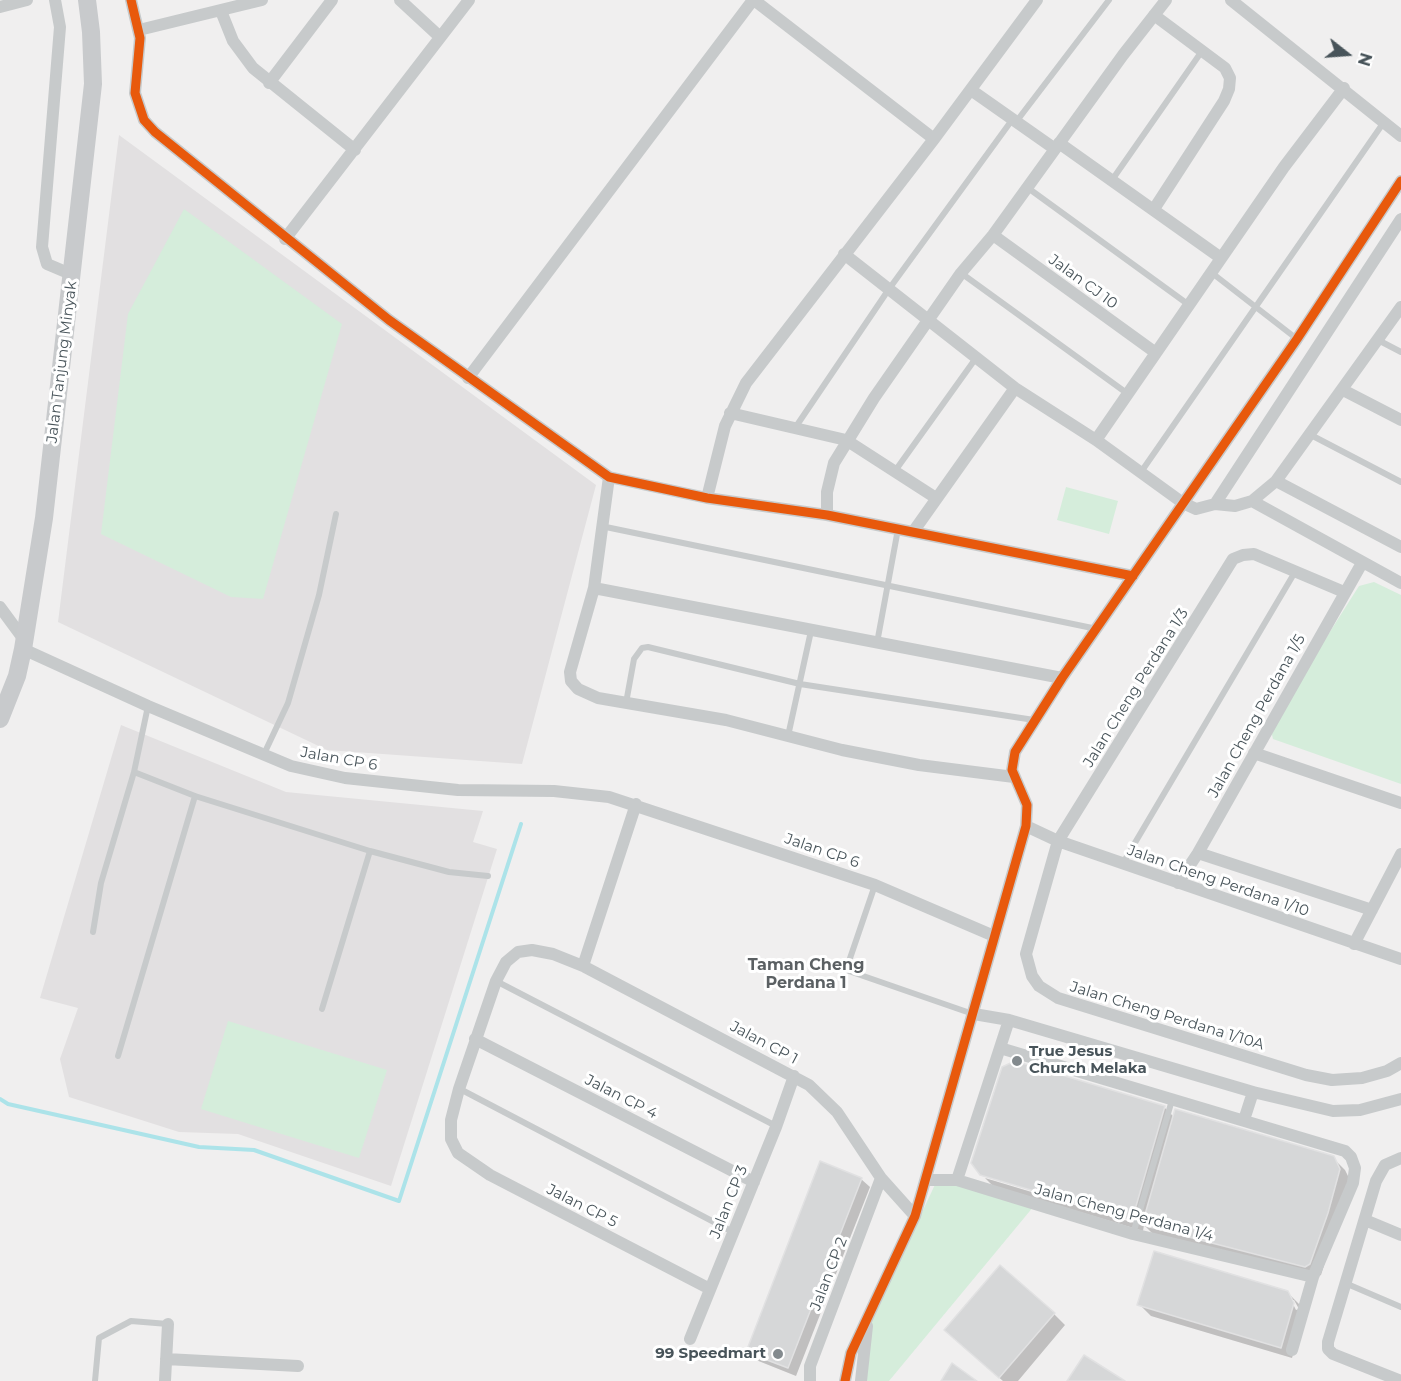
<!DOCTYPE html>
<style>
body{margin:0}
#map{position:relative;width:1401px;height:1381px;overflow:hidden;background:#f0efef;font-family:Montserrat,sans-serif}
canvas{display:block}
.north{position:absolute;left:1317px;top:24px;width:60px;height:60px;-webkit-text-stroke:4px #fff;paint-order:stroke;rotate:107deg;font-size:16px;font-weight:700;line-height:24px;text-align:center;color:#48545a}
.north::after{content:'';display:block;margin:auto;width:21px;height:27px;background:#48545a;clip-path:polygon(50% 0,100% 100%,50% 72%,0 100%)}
</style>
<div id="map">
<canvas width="1401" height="1381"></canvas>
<div class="north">N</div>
</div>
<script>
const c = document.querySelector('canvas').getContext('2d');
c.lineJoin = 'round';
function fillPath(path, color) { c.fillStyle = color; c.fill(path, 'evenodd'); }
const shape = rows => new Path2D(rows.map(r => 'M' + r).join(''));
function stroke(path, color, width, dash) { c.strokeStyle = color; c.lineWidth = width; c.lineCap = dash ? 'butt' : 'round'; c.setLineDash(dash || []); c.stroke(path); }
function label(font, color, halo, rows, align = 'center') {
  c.font = font + ' Montserrat,sans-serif'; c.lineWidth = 6; c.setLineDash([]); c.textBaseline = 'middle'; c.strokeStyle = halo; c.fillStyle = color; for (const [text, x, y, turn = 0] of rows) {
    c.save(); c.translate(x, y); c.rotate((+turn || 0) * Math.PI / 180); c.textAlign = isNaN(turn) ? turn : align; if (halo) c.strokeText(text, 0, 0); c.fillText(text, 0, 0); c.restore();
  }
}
const education = shape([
 [119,135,596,485,522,764,327,750,58,622],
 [121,725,286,792,483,811,473,842,497,849,391,1186,238,1134,179,1132,69,1097,60,1059,78,1008,40,998]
]);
const green = shape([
 [184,209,342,324,263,599,231,597,101,534,128,314],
 [1066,487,1118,501,1109,534,1057,520],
 [1374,582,1401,595,1401,784,1273,739,1270,726,1359,586],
 [228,1021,387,1070,359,1158,201,1109],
 [939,1176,1034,1206,889,1381,865,1381,867,1330]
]);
const shadow = shape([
 [1164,1107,1174,1117,1333,1158,1345,1170,1351,1182,1321,1275,1317,1277,1155,1236,1144,1225,1143,1231,993,1186,985,1178,1138,1224,1139,1221,981,1174],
 [861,1179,870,1187,796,1376,756,1360,748,1351],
 [1287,1292,1299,1304,1305,1315,1292,1358,1151,1316,1139,1304],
 [1291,1300,1294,1300,1299,1309,1296,1310],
 [1054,1314,1065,1325,1018,1381,1003,1381,957,1341]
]);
const stream = shape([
 [0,1099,8,1104,199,1147,254,1150,399,1201,521,824]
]);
const building = shape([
 [1015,1061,1165,1106,1132,1220,980,1175,971,1163,1002,1067,1015,1061],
 [1175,1109,1334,1156,1340,1169,1328,1213,1310,1264,1305,1267,1142,1225,1175,1109],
 [820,1161,862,1178,788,1368,746,1352,820,1161],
 [1154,1251,1288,1291,1294,1303,1281,1348,1137,1305,1154,1251],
 [1000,1265,1055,1313,999,1378,944,1330,1000,1265],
 [1084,1355,1125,1381,1067,1381,1084,1355],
 [952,1363,977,1381,941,1381,952,1363]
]);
const service = shape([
 [1016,122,1109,0],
 [1112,180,1202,51],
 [1028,188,1189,305],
 [961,273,1128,394],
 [1212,273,1297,339],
 [1378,340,1401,352],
 [795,428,889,289,1012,120],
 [1309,434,1401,482],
 [895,471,976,358],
 [1141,472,1384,122],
 [601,526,1097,629],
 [877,643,898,529],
 [626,703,634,659,642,648,648,647,800,684,1034,720],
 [788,736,811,631],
 [264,754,288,703,319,595,336,514],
 [134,772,195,796,370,851,449,872,488,876],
 [1123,863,1295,572],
 [875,885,846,970,973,1014],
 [93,932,101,883,134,772,148,706],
 [496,981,776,1126],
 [322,1009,370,851],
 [118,1056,195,796],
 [460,1089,733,1232],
 [1133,1234,1172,1100],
 [1345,1283,1401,1307],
 [95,1381,99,1338,131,1321,168,1324]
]);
const minor = shape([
 [55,0,60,27,42,247,47,264,73,275],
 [131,0,140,38,135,93,144,120,155,132,389,320,609,477,707,498,827,515,1133,576],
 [400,0,440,37],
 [754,0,934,139],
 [1231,0,1401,136],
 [0,7,27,0],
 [221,11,233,41,253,68,355,150],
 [139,30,262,0],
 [269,83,332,0],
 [971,90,1055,149],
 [1059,143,1221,258],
 [1154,209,1224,101,1229,89,1230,78,1225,68,1154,15],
 [993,235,1156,353],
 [285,239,469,0],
 [844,254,1015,388,1096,440,1183,503,1196,509,1215,504,1235,506,1252,501,1401,583],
 [468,378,753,0],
 [1343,390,1401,420],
 [730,413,846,440,936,498],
 [1096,440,1284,167,1344,88],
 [609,477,594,588,570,672,571,681,578,689,598,698,726,720,842,750,919,765,1014,777],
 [1276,481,1401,547],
 [707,498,725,426,746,383,934,139,1037,0],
 [1252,501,1276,481,1401,307],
 [1215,504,1401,219],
 [827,515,827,492,834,463,874,398,961,273,993,235,1123,55,1166,0],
 [913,532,1015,388],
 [594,588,1062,678],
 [1344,592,1254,554,1243,555,1233,559,1058,841,1026,954,1032,976,1039,986,1058,998,1306,1075,1332,1080,1362,1078,1387,1071,1401,1063],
 [0,607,25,641],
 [23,649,148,706,291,766,345,778,458,790,554,791,609,797,875,885,994,936],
 [1254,753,1401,803],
 [1026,826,1058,841,1401,959],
 [1198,853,1372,910],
 [1178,883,1198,853,1362,563],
 [1354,944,1401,854],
 [583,966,636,804],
 [974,1014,1009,1020,1253,1092,1333,1111,1360,1110,1401,1099],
 [475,1039,754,1182],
 [1000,1048,1345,1151,1351,1157,1355,1168,1353,1183,1313,1277,1292,1350],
 [1244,1120,1253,1092],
 [1401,1158,1385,1165,1376,1181,1328,1342,1328,1349,1333,1354,1401,1381],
 [926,1180,957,1180,1133,1234,1313,1277],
 [957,1180,1009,1020],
 [1365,1220,1401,1235],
 [710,1289,490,1175,458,1153,451,1139,451,1120,459,1089,496,981,506,962,518,952,532,950,553,954,583,966,809,1085,837,1112,881,1178,915,1216],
 [690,1339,776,1127,794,1076],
 [166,1359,298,1366],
 [165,1381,168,1324],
 [810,1381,810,1366,881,1178],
 [845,1381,851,1353,915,1216,1026,826,1027,805,1012,770,1015,752,1062,678,1297,339,1401,181],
 [861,1381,867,1326]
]);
const secondary = shape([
 [0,719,17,676,23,649,44,518,93,84,91,32,87,0]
]);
const cycleway = shape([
 [131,0,140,38,135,93,144,120,155,132,389,320,609,477,707,498,827,515,1133,576],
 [845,1381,851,1353,915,1216,1026,826,1027,805,1012,770,1015,752,1062,678,1297,339,1401,181]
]);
const markers = [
 [1017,1061,6,"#838a8e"],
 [778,1354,6,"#838a8e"]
];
const streetNames = [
 ["Jalan CJ 10",1083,282,36],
 ["Jalan Tanjung Minyak",62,362,-83],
 ["Jalan Cheng Perdana 1/3",1136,688,-58],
 ["Jalan Cheng Perdana 1/5",1257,716,-61],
 ["Jalan CP 6",339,759,10],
 ["Jalan CP 6",822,851,19],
 ["Jalan Cheng Perdana 1/10",1218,881,19],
 ["Jalan Cheng Perdana 1/10A",1167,1016,17],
 ["Jalan CP 1",764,1043,28],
 ["Jalan CP 4",621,1097,27],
 ["Jalan CP 3",729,1202,-68],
 ["Jalan CP 5",582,1206,27],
 ["Jalan Cheng Perdana 1/4",1124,1213,15],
 ["Jalan CP 2",829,1274,-69]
];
const poiNames = [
 ["True Jesus",1029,1052],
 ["Church Melaka",1029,1069],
 ["99 Speedmart",766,1354,"right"]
];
const neighbourhoodNames = [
 ["Taman Cheng",806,965],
 ["Perdana 1",806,983]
];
fillPath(education, '#e2e0e1');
fillPath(green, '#d5eddb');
fillPath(shadow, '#0003');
stroke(stream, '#ace3e9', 4);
fillPath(building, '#d6d7d8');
stroke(building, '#e1e1e2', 1.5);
stroke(service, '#c7cacb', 6);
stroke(minor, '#c7cacb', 12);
stroke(secondary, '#c8cacc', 18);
stroke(cycleway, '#e8590c', 9);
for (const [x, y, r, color] of markers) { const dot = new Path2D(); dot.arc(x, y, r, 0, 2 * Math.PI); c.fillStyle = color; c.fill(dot); stroke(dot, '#fff', 2); }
label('15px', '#48545a', '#fff', streetNames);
label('bold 15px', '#48545a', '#fff', poiNames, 'left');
label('bold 16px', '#5b6063', '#fff', neighbourhoodNames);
</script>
